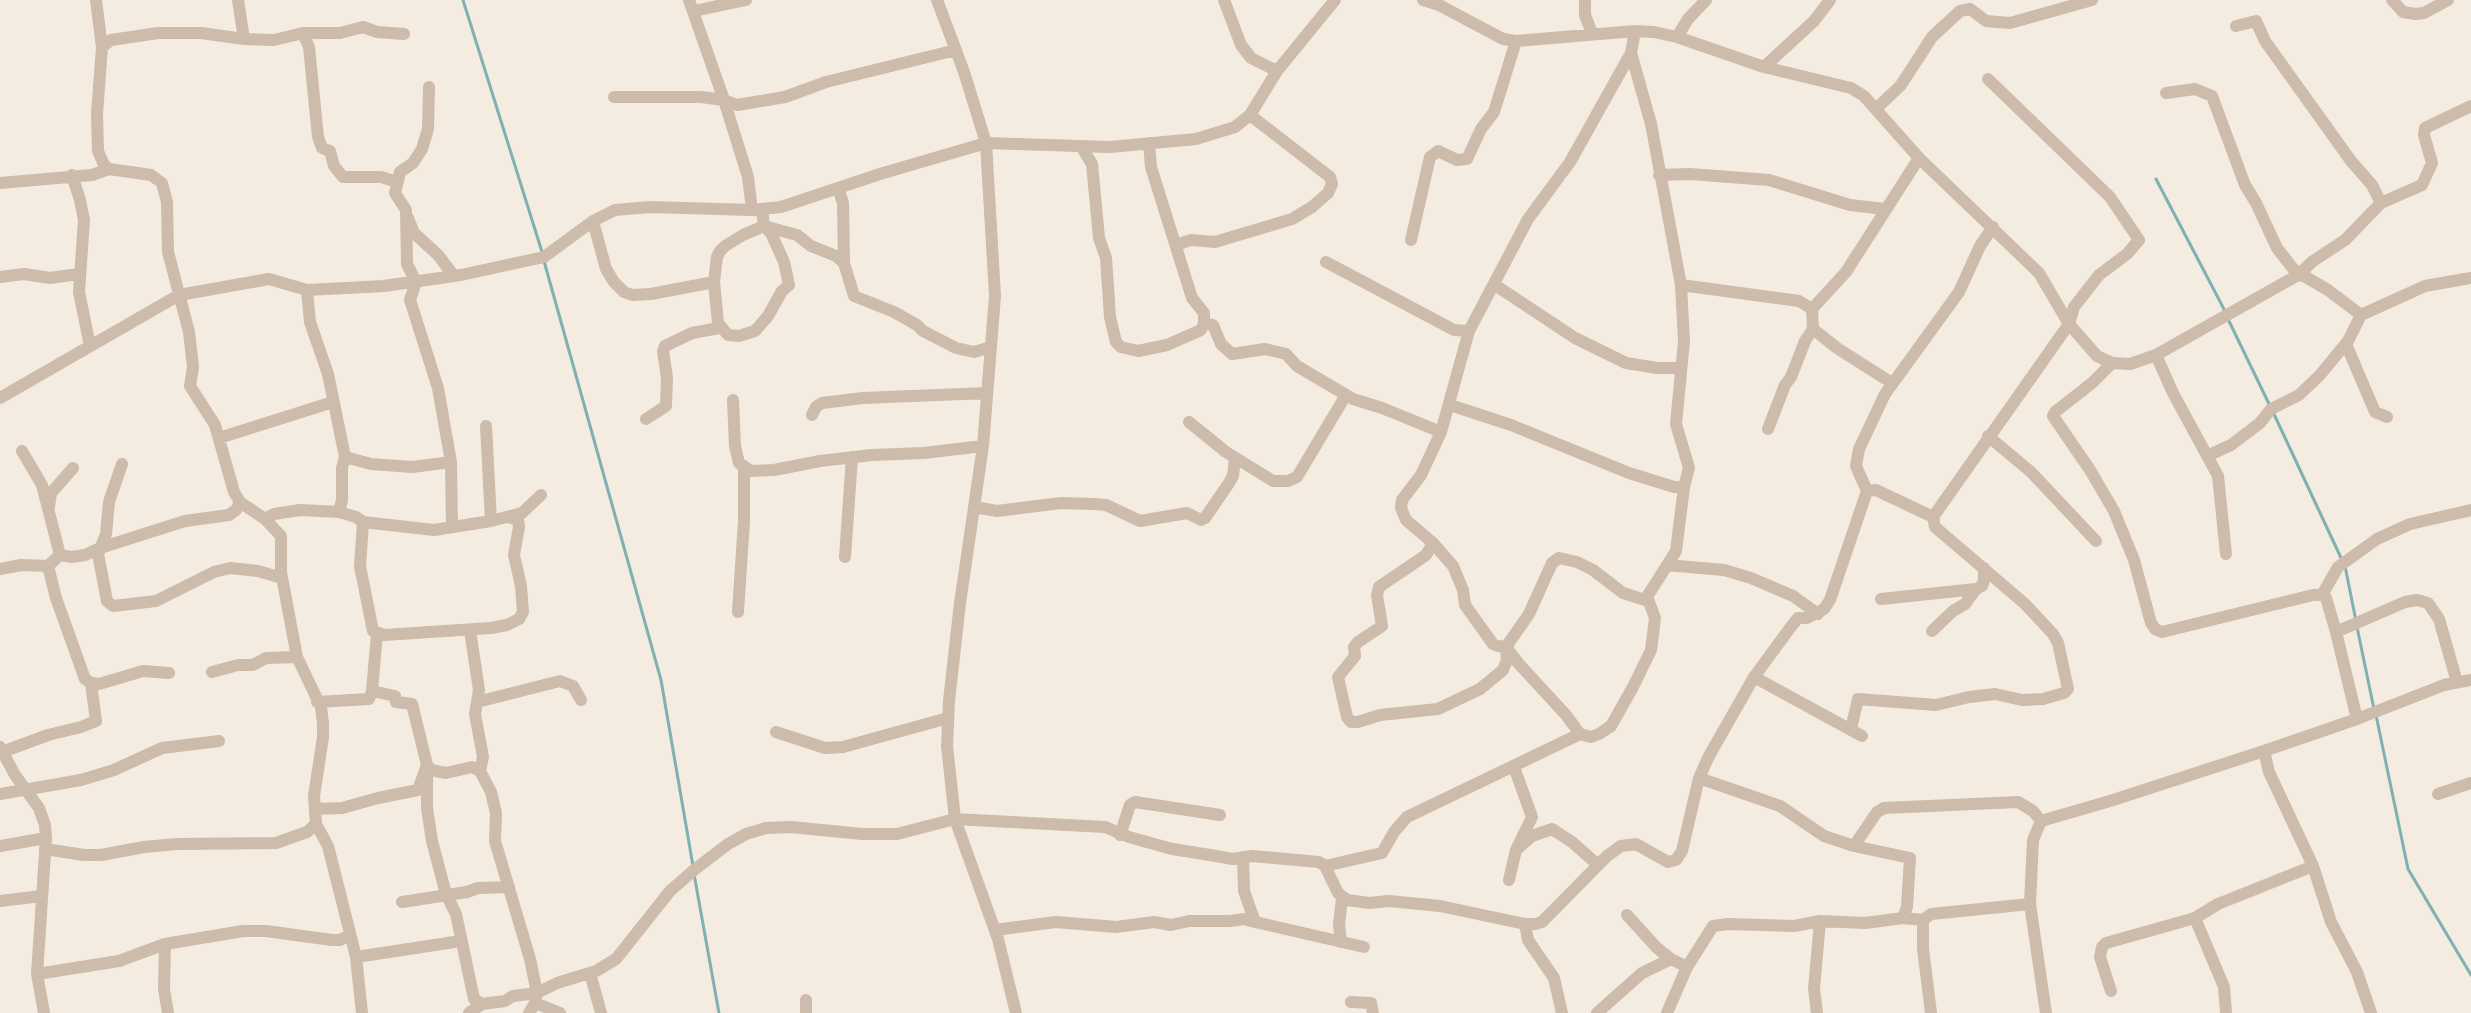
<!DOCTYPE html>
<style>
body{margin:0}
canvas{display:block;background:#f4ebe1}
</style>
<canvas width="2471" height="1013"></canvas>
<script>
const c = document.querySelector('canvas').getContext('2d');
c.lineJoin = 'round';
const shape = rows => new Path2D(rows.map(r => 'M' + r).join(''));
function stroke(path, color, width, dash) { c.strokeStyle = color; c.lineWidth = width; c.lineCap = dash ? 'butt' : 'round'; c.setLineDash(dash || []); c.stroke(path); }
const stream = shape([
 [463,0,543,255],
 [2156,179,2226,313],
 [544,261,661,680,693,866],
 [2228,319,2270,406],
 [2273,412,2342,560],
 [2345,566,2356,621],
 [2357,627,2374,709],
 [2376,715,2408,869,2471,975],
 [694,874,719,1013]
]);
const minor = shape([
 [96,0,102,47,97,114,98,151,104,165,109,169],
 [238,0,244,39],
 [689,0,724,100,748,177,752,210],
 [937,0,964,72,986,143,995,296,983,446,960,603,949,701,947,746,955,819,998,939,1016,1013],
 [1224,0,1241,45,1251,58,1277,71],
 [1423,0,1439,5,1503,39,1516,41,1635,31,1654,32,1677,37,1764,67,1851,88,1864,96,1919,158,2039,273,2069,324,2097,356,2112,363,2130,364,2156,355,2298,275,2304,276,2328,290,2361,315,2425,286,2471,278],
 [1585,0,1585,15,1592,33],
 [2392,0,2403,12,2415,14,2424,13,2448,0],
 [694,11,746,0],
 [2236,26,2256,21,2265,41,2351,161,2372,185,2381,203],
 [303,33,309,47,318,137,322,148,330,151,334,166,343,177,381,177,397,182],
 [1677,37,1688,19,1706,0],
 [102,47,111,40,158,33,201,33,244,39,274,40,303,33,340,33,363,27,377,32,404,34],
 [1631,53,1651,124,1681,285,1684,341,1676,424,1689,468,1684,487,1676,551,1645,600,1623,593,1593,570,1577,562,1559,558,1552,563,1529,614,1506,647,1498,646,1493,644,1465,605,1463,590,1453,566,1433,543,1406,520,1401,508,1402,500,1421,475,1441,432,1469,331,1528,219,1570,162,1631,53,1635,31],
 [1764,67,1814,21,1830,0],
 [429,87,428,129,422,149,413,163,400,172,395,193,406,210,407,264,416,282,410,300,438,388,451,462,452,527],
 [2166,93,2195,89,2212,96,2245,185,2256,203,2277,248,2298,275,2313,261,2345,240,2381,203,2422,185,2432,163,2424,135,2425,128,2471,106],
 [614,97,701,97,724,100,737,105,785,97,826,82,956,50],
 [1876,109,1901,85,1932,37,1960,11,1970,9,1986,21,2010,23,2092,0],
 [1081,146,1092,164,1099,238,1106,258,1110,317,1116,342,1121,347,1138,351,1167,345,1201,330,1204,323,1204,313,1192,298,1151,167,1149,143],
 [72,175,80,200,84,220,79,292,90,346],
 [1659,175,1690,174,1769,180,1850,205,1885,209],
 [0,183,92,175,109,169,151,175,162,183,167,202,168,252,189,332,193,367,190,386,215,425,234,492,240,502,265,519,281,536,281,572,297,657,321,707,323,723,323,737,314,796,316,824,328,846,356,957,362,1013],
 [762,209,764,226,771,233,784,262,789,285,782,291,768,316,755,331,739,336,728,335,718,323,714,282,717,257,720,251,725,246,743,235,764,226,797,235,811,246,836,256,844,263,843,203,838,188],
 [408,218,414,233,438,255,454,276],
 [593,221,606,269,614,282,624,292,632,295,651,294,714,282],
 [1411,240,1430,157,1438,151,1457,160,1467,159,1481,129,1494,112,1516,41],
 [1176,245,1191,240,1215,242,1292,219,1312,207,1328,193,1332,184,1330,177,1250,115],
 [1326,262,1454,330,1469,331],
 [844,263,854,296,894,312,917,325,923,331,956,348,974,352,991,347],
 [0,277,24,274,50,278,79,274],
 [1495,285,1575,338,1626,363,1657,368,1681,368],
 [1681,285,1799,301,1812,309],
 [307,290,310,322,328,374,345,457,371,464,412,467,451,462],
 [1204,323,1213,325,1221,344,1232,354,1265,349,1286,354,1297,366,1353,399,1382,408,1441,432],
 [1813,329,1837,348,1892,383],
 [2346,344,2375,412,2387,417],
 [2156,355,2173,393,2218,476,2226,554],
 [2112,363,2092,383,2055,412,2053,416,2090,470,2114,511,2134,560,2151,623,2155,629,2162,632,2313,595,2322,595,2326,598,2336,632,2357,719],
 [0,398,179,295,269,279,307,290,384,286,461,275,544,257,593,221,615,210,650,207,752,210,781,207,880,174,986,143,1110,147,1196,139,1235,127,1250,115,1277,71,1335,0],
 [733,400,735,446,739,463,751,471,774,470,820,461,872,455,924,453,983,446],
 [1450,405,1511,425,1629,473,1674,487,1684,487],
 [812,415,816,407,822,403,863,398,987,393],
 [646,419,666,406,667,378,663,351,665,346,692,333,719,328],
 [1189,422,1226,452,1273,481,1288,481,1297,477,1346,395],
 [486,426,491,521],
 [1768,429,1785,385,1791,377,1805,341,1813,329,1812,309,1846,272,1919,158],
 [1988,436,2031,472,2096,541],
 [219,438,333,402],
 [2207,456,2231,445,2260,423,2271,409,2299,395,2320,375,2348,341,2361,315],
 [122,464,109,502,106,534,98,554,107,601,113,606,156,601,214,572,230,568,258,571,282,578],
 [1867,491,1856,466,1859,449,1885,394,1959,292,1980,246,1993,227],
 [49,507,51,493,73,468],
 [974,507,997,511,1061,503,1094,504,1106,505,1140,521,1187,513,1201,520,1205,518,1229,483,1233,476,1235,458],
 [339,512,342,500,342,468,345,457],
 [265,519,274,514,300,510,339,512,356,517,363,522,434,530,491,521,522,513,541,495],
 [363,522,360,567,363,581,373,631,384,635,491,628,507,625,519,619,523,612,521,586,514,555,519,527,518,520,508,517],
 [1433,543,1426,555,1379,587,1377,595,1382,626,1358,642,1354,647,1355,656,1338,677,1347,717,1351,722,1358,722,1380,715,1438,709,1480,689,1503,670,1507,660,1506,647,1519,664,1566,715,1580,734,1591,737,1599,734,1611,726,1633,687,1651,650,1655,618,1648,599],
 [60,555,72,557,85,555,100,548,185,521,229,515,236,510,240,502],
 [845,557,852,457],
 [1667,565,1724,570,1751,578,1793,596,1818,614],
 [48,566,56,598,85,679,91,683,99,684,143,671,169,673],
 [0,569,21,565,48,566,60,555,42,485,22,451],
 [2322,595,2338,567,2377,539,2410,524,2471,510],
 [1881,599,1976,589,1982,586,1984,580,1984,568],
 [738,612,744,521,744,467],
 [470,630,479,690,475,714,483,757,480,771],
 [1932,631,1953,611,1965,604,1976,589],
 [2336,632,2405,602,2417,600,2428,603,2439,619,2457,682],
 [212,672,238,665,253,665,266,658,297,657],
 [1754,677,1862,736],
 [372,691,395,696,396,702,412,704,427,765,431,770,446,773,472,767,480,771,491,792,496,813,495,841,530,959,537,993,535,1003,529,1013],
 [317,702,369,699,372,691,377,634],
 [477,702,560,681,573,686,581,700],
 [1851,729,1858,699,1936,705,1969,697,1995,694,2022,700,2043,699,2064,693,2068,689,2058,643,2053,634,2025,604,1935,527,1933,517,2069,324,2074,307,2099,275,2127,254,2139,240,2110,197,1988,79],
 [776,732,825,748,843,747,948,718],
 [0,747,15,775,39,808,45,825,46,838,37,974,44,1013],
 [2264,751,2269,772,2313,866,2331,922,2357,972,2371,1013],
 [2,752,48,735,81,727,96,721,91,683],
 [1514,767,1532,817,1516,850,1532,836,1552,829,1572,842,1598,865],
 [1699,778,1780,806,1824,836,1854,846,1910,858,1907,907,1903,918],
 [0,794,81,780,114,770,162,748,219,741],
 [2438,794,2471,783],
 [315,809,342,808,378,798,418,790,427,765,427,808,432,841,446,894,456,914,474,999,482,1004,505,1001,513,996,537,993,557,983,596,971,616,959,670,891,694,870,728,844,746,834,766,828,791,827,862,834,897,834,955,819,1105,827,1129,837,1172,849,1210,855,1233,859,1252,856,1319,862,1325,866,1338,893,1347,900,1369,903,1389,901,1440,906,1525,924,1535,924,1542,922,1607,856,1621,846,1636,844,1668,862,1676,860,1682,851,1699,778,1709,756,1754,677,1790,628,1798,618,1807,618,1824,609,1830,600,1867,491,1876,490,1933,517],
 [1120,835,1130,805,1135,802,1220,815],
 [0,846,46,838],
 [1854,846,1877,812,1884,808,2018,802,2033,811,2041,821],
 [45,849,84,855,101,855,144,847,177,844,276,843,307,832,316,824],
 [1325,866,1382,853,1394,832,1407,817,1580,734],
 [1509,880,1516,850],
 [0,901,41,896],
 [402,902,467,892,478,888,509,887],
 [1627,915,1657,948,1671,959],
 [2195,918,2224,987,2226,1013],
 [1923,920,1923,949,1931,1013],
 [1255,922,1364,947],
 [1525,924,1528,940,1554,978,1562,1013],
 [995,930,1056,922,1116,927,1154,922,1171,925,1189,921,1230,921,1244,919,1255,922,1244,891,1243,857],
 [1341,942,1339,925,1342,898],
 [165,944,164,989,168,1013],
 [356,957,461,941],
 [590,973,601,1013],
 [37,974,119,961,165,944,243,931,266,931,332,940,340,940,349,935],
 [2111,991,2100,957,2102,947,2106,943,2195,918,2218,904,2313,866],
 [1351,1002,1371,1003,1373,1013],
 [535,1003,560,1013],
 [469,1013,482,1004],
 [806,1013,806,1000],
 [1597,1013,1642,973,1671,959,1687,967],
 [1667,1013,1687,967,1713,926,1728,924,1794,926,1820,921,1865,923,1903,918,1923,920,1931,914,2030,904],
 [1817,1013,1814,989,1820,921],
 [2046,1013,2030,904,2033,840,2041,821,2110,801,2264,751,2357,719,2444,685,2471,680]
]);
stroke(stream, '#7fb0b2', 3);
stroke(minor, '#cdbbac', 12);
</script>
